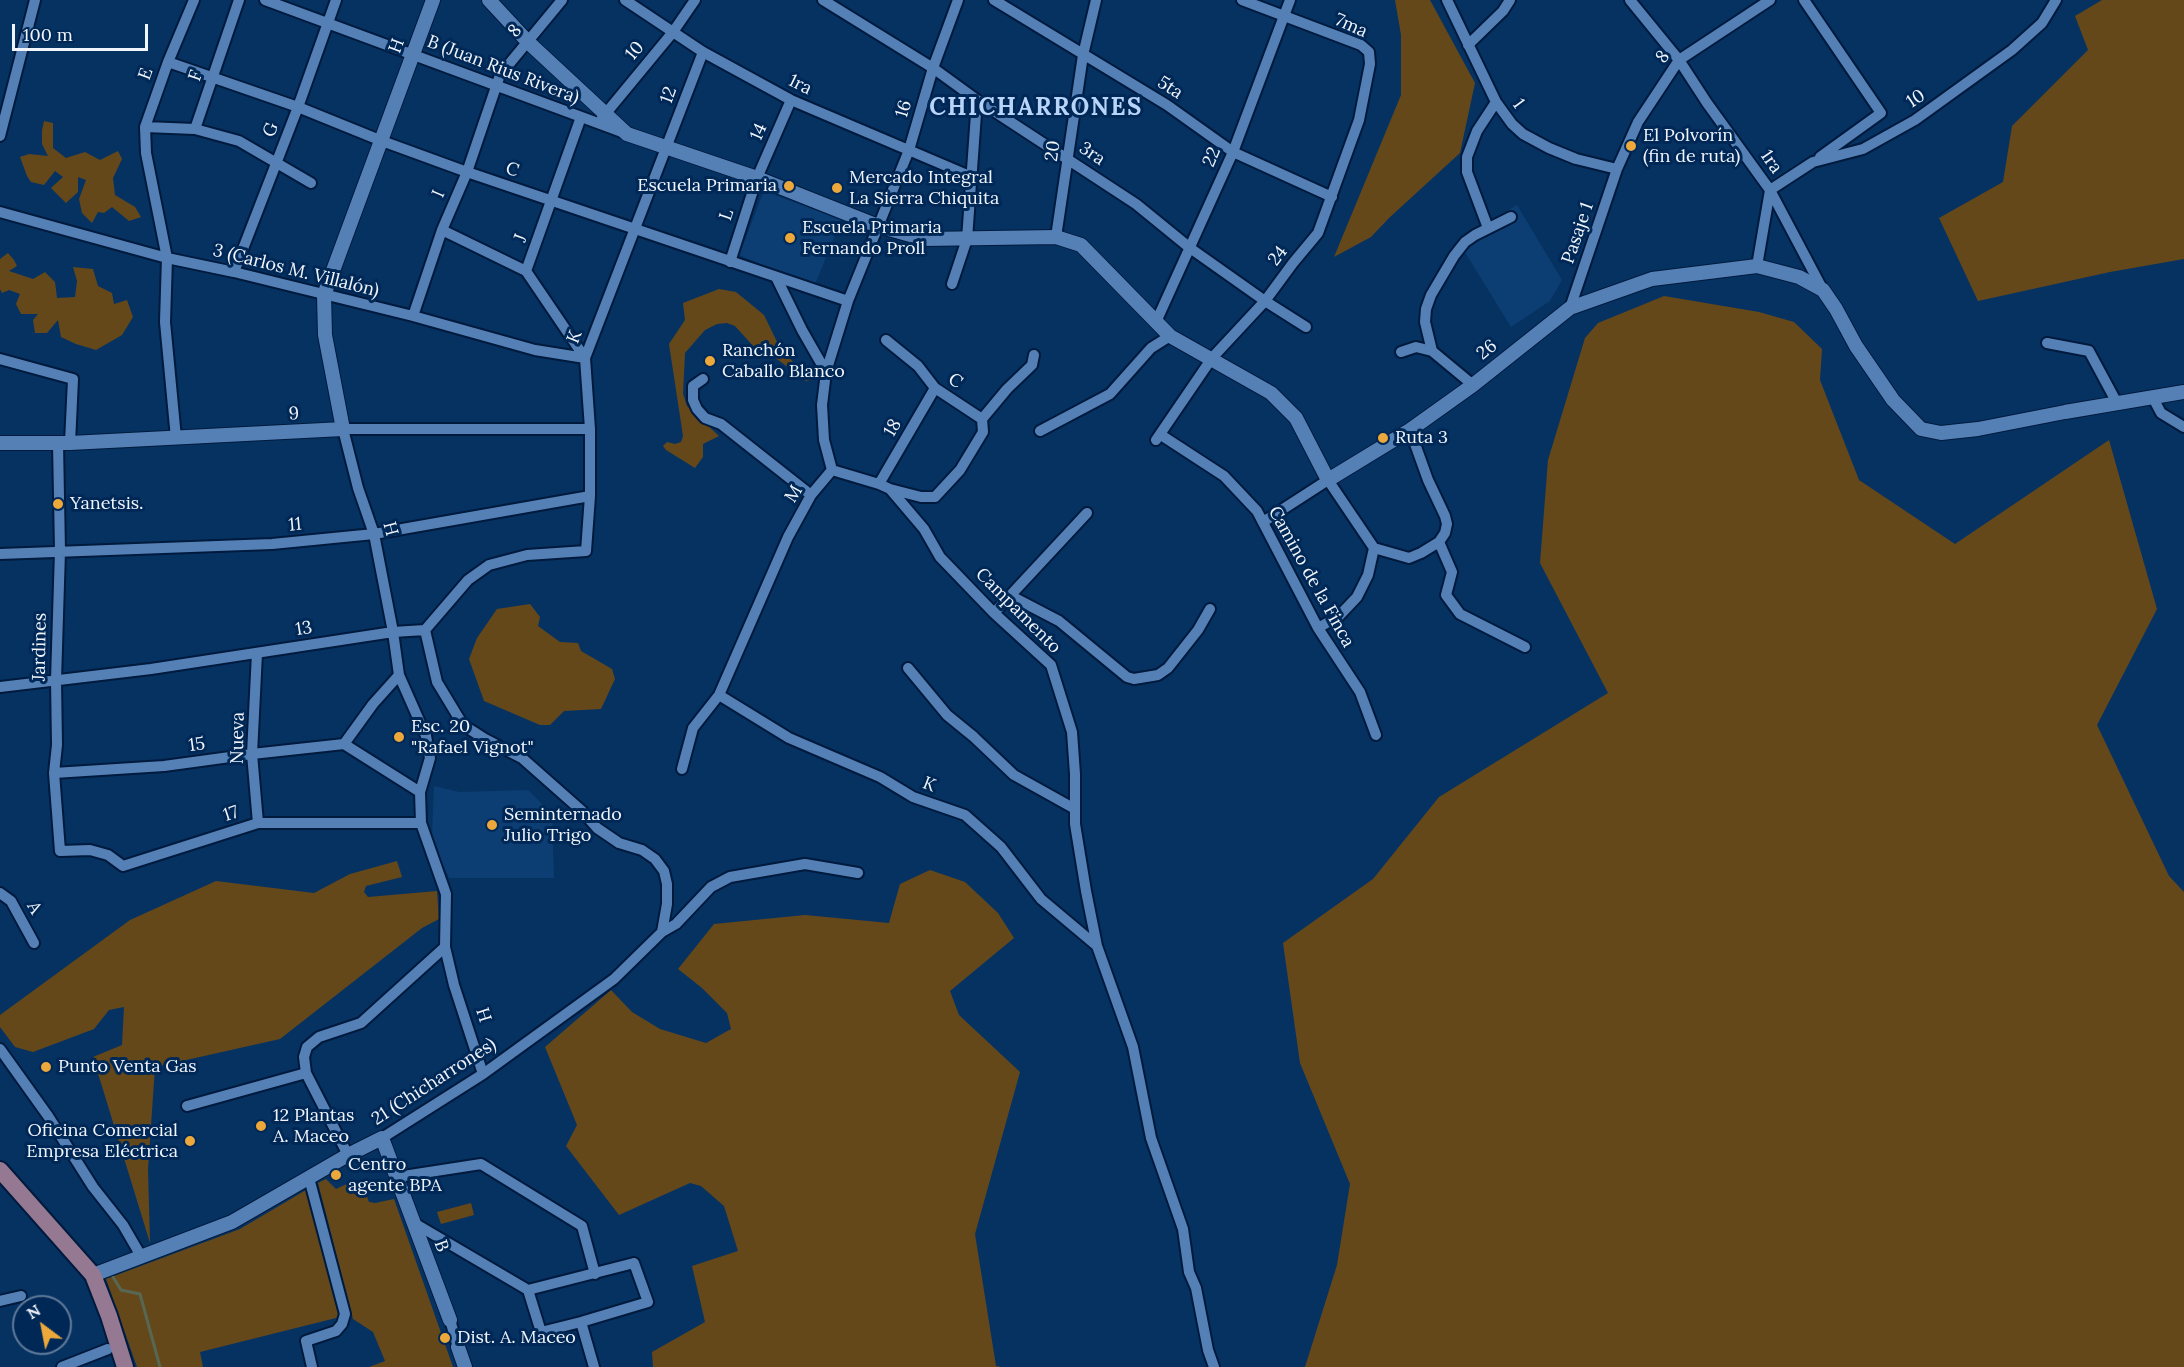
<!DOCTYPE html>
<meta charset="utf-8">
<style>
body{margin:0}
#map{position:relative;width:2184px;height:1367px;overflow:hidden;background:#063262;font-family:Lora,serif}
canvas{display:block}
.north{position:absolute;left:12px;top:1295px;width:60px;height:60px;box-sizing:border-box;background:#002857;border:2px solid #607a99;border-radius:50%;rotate:328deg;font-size:16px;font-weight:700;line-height:24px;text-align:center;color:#f0f4fb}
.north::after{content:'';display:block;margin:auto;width:21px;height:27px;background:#eda83b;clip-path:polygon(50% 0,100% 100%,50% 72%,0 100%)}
.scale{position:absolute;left:12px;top:24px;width:136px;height:27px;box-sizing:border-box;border:3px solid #f0f4fb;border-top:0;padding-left:8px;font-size:18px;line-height:21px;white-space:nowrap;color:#f0f4fb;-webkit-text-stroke:4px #002857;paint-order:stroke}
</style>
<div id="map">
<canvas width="2184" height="1367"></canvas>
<div class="north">N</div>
<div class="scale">100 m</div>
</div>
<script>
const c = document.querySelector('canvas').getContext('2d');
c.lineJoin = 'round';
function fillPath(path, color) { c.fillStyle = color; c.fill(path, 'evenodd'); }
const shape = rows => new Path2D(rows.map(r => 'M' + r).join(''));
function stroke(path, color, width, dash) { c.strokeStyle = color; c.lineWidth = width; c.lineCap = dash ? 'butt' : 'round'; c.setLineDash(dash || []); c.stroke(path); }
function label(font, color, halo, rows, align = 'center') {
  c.font = font + ' Lora,serif'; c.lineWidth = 6; c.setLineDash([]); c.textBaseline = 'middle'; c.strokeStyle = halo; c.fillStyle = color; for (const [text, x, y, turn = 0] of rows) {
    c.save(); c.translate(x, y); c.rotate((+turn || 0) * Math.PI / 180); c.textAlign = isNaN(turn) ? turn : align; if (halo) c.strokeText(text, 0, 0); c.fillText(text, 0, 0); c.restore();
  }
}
const built = shape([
 [764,191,841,220,814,287,739,255],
 [1517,205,1562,280,1550,301,1511,327,1458,241],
 [434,786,459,792,528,790,552,814,554,878,449,878,440,858,432,836]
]);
const green = shape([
 [1395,0,1430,0,1475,83,1460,153,1389,218,1371,237,1334,257,1401,95,1401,35],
 [2102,0,2184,0,2184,259,2110,272,1978,301,1939,218,2003,182,2012,126,2088,50,2075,16],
 [44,121,53,123,53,148,66,158,85,152,100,160,118,151,122,159,113,178,115,195,135,207,141,217,129,221,112,207,104,213,98,212,92,223,82,213,79,199,86,180,78,177,78,192,66,203,51,188,63,177,55,171,44,185,31,182,27,176,20,157,29,154,48,156,42,144,42,130],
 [8,253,14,260,17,266,9,271,33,279,45,272,55,282,57,298,75,297,77,281,73,267,93,269,98,286,112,293,114,304,127,300,133,317,122,335,96,350,76,344,61,337,58,320,47,333,35,333,33,320,38,314,21,314,16,304,20,294,9,290,2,293,0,289,0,259],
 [719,289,736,292,764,315,780,348,810,380,806,381,769,353,754,347,735,326,727,323,717,324,705,330,685,353,683,394,687,406,719,436,703,444,703,457,695,468,666,450,663,446,667,442,675,444,681,442,683,436,669,344,685,320,683,303],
 [1664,296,1759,312,1794,322,1822,349,1820,380,1859,480,1955,544,2109,440,2157,609,2097,725,2169,876,2184,892,2184,1367,1305,1367,1337,1265,1350,1184,1300,1063,1283,943,1373,879,1439,797,1608,693,1540,563,1548,460,1585,338,1598,323],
 [530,604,540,617,538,626,560,642,578,643,581,651,612,669,615,679,601,709,564,711,550,725,540,725,484,701,469,659,477,638,497,609],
 [397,861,402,877,366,886,364,892,368,897,437,891,439,919,422,928,280,1039,155,1067,148,1169,150,1243,93,1057,122,1045,124,1007,109,1010,94,1029,33,1052,15,1047,0,1027,0,1015,130,920,216,881,314,893,350,874],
 [930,870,965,882,998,913,1014,938,950,991,959,1015,1020,1072,975,1234,996,1366,1001,1367,653,1367,652,1352,705,1322,692,1266,738,1251,724,1206,701,1186,690,1183,619,1215,566,1146,577,1125,545,1047,611,990,632,1012,660,1029,706,1043,731,1029,727,1013,702,988,678,969,714,924,805,915,889,923,900,884],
 [326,1179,336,1189,351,1182,358,1181,362,1183,369,1202,375,1203,394,1199,453,1367,369,1367,385,1361,373,1332,353,1319,318,1183],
 [306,1190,340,1317,200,1352,203,1367,137,1367,106,1279,240,1229],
 [471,1203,474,1215,441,1224,437,1212]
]);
const stream = shape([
 [113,1277,121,1290,140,1294,160,1367]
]);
const minor = shape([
 [265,0,622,132],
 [625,0,703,52,791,100,972,177],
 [823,0,933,68,977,100,1136,204,1190,248,1265,301,1306,327],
 [994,0,1167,105,1233,152,1332,197],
 [1447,0,1496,102,1512,124,1523,134,1549,148,1576,159,1617,169],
 [1630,0,1679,60,1707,103,1770,190,1823,290],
 [1804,0,1881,113,1820,157],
 [1468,45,1503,11,1510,0],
 [168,62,298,107,382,141,467,172,848,301],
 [581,117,526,271,585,358],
 [602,118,673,32,695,0],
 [145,127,195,129,239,141,311,183],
 [195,129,239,0],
 [0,136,35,0],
 [0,212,167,258,234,272,413,316,535,350,585,358],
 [1488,228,1467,172,1467,157,1477,131,1496,102],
 [442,230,526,271],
 [1056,237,1083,55,1096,0],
 [730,262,757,178,791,100],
 [1757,266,1770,190,1813,162,1863,149,1915,120,2012,50,2042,23,2056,0],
 [234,272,298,107,336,0],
 [777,279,802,330,826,372],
 [952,284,967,239,977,100],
 [1570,308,1617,169,1638,122,1679,60,1770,0],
 [413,316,442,230,467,172,500,75,562,0],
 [1156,322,1233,152,1290,0],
 [886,340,918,366,935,388,982,419],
 [2047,343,2089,351,2117,403],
 [1432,351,1425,322,1426,309,1431,295,1454,256,1465,242,1475,235,1511,217],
 [1401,352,1416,347,1432,351,1473,385],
 [0,359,73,379,70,443],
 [703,379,693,386,693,400,697,409,705,418,721,424,811,495],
 [2153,398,2161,413,2184,427],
 [982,419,1007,389,1032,365,1034,355],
 [1040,431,1110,394,1151,348,1170,336],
 [1161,435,1224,476,1257,511,1318,628,1360,692,1376,735],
 [176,438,165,322,167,258,146,153,145,127,168,62,194,0],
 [1156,440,1212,358,1265,301,1293,263,1318,233,1359,120,1370,64,1369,52,1361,45,1242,0],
 [58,443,60,551,56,680,57,745,54,773,60,851,90,850,108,855,123,866,258,823,421,823],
 [832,470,879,484,890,489,924,529,940,557,994,613,1051,665,1072,732,1075,774,1075,824,1086,891,1097,946,1133,1047,1151,1138,1183,1229,1189,1272,1196,1288,1208,1350,1214,1367],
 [832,470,824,440,822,405,826,372,848,301,909,150,933,68,958,0],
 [879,484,935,388],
 [890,489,921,497,935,497,960,470,983,432,982,419],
 [1263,522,1328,480,1374,548,1409,558,1421,553,1439,542,1445,533,1447,524,1445,516,1428,480,1410,430],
 [1439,542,1452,572,1446,595,1460,614,1525,647],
 [0,554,272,544,374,534,590,496],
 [1011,596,1059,621,1127,677,1134,679,1158,675,1168,668,1198,630,1210,609],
 [994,613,1087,513],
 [1318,628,1339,616,1357,597,1368,575,1374,548],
 [257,653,252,754,258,823],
 [908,668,947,715,974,737,1014,775,1075,809],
 [399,675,373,704,344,744,420,792],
 [0,687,151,669,393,632,425,630,468,580,489,565,527,555,586,551,590,496,590,429,585,358,703,52],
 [719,695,789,738,880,777,913,797,965,815,1001,847,1041,899,1097,946],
 [682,769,693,728,719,695,788,537,811,495,832,470],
 [54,773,164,766,252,754,344,744],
 [0,893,11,901,34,943],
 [662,932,676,924,711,887,730,877,805,864,858,873],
 [0,1049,48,1116,93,1187,123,1225,141,1256],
 [483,1074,454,985,445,947,446,894,421,823,420,792,430,758,426,736,399,675,393,632,374,534,358,488,343,429,590,429],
 [187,1106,306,1073],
 [382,1138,483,1074,614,979,662,932,667,904,667,884,664,871,655,859,642,850,619,843,597,828,582,811,522,758,485,739,463,725,437,682,425,630],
 [348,1155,306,1073,304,1057,307,1047,319,1037,361,1023,445,947],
 [397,1177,481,1164,582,1226,595,1274],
 [309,1178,345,1314,342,1324,336,1331,306,1341,312,1367],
 [414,1223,528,1290],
 [634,1263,648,1302,581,1322,541,1332,528,1290,634,1263],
 [0,1301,21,1296],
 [450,1320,458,1347],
 [581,1322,594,1367],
 [62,1367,108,1349]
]);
const tertiary = shape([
 [489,0,528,42,627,134,757,178,878,226,925,239,1056,237,1081,245,1170,336,1271,393,1296,418,1328,480,1410,430,1473,385,1570,308,1652,279,1757,266,1799,277,1823,290,1836,309,1856,346,1893,400,1921,429,1941,433,1978,429,2065,412,2184,392],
 [0,443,70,443,343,429,325,335,324,295,433,0],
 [93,1275,232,1222,348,1155,382,1138,450,1320],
 [458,1347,465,1367]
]);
const primary = shape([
 [0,1170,93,1275,109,1316,125,1367]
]);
const markers = [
 [1631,146,6,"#eda83b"],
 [789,186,6,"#eda83b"],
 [837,188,6,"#eda83b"],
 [790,238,6,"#eda83b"],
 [710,361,6,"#eda83b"],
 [1383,438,6,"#eda83b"],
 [58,504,6,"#eda83b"],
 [399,737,6,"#eda83b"],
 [492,825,6,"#eda83b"],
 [46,1067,6,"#eda83b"],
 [261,1126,6,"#eda83b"],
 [190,1141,6,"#eda83b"],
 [336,1175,6,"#eda83b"],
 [445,1338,6,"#eda83b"]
];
const streetNames = [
 ["7ma",1351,26,24],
 ["8",515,31,-50],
 ["H",397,46,-70],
 ["10",635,51,-50],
 ["8",1663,57,-51],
 ["B (Juan Rius Rivera)",503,70,21],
 ["E",146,74,-70],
 ["F",196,76,-71],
 ["1ra",800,85,26],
 ["5ta",1170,88,33],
 ["12",669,95,-70],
 ["10",1916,99,-34],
 ["1",1518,104,54],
 ["16",904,109,-74],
 ["G",271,130,-68],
 ["14",759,132,-66],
 ["20",1053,151,-82],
 ["3ra",1092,154,34],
 ["22",1212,157,-67],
 ["1ra",1771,162,55],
 ["C",512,170,19],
 ["I",439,194,-67],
 ["L",727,215,-72],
 ["Pasaje 1",1578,233,-71],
 ["J",521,238,-70],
 ["24",1278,256,-53],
 ["3 (Carlos M. Villalón)",296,271,14],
 ["K",575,337,-69],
 ["26",1487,350,-39],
 ["C",955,381,36],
 ["9",294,414,-3],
 ["18",893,428,-60],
 ["M",794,494,-58],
 ["11",295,525,-5],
 ["H",390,529,75],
 ["Camino de la Finca",1311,577,61],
 ["Campamento",1018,611,45],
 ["13",304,629,-9],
 ["Jardines",40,647,-89],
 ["Nueva",238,738,-89],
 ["15",197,745,-8],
 ["K",929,785,21],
 ["17",231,814,-18],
 ["A",34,908,61],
 ["H",483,1015,72],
 ["21 (Chicharrones)",434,1082,-33],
 ["B",441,1246,70]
];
const poiNames = [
 ["El Polvorín",1643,136],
 ["(fin de ruta)",1643,157],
 ["Mercado Integral",849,178],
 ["La Sierra Chiquita",849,199],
 ["Escuela Primaria",777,186,"right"],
 ["Escuela Primaria",802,228],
 ["Fernando Proll",802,249],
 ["Ranchón",722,351],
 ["Caballo Blanco",722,372],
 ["Ruta 3",1395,438],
 ["Yanetsis.",70,504],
 ["Esc. 20",411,727],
 ["\"Rafael Vignot\"",411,748],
 ["Seminternado",504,815],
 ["Julio Trigo",504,836],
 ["Punto Venta Gas",58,1067],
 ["12 Plantas",273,1116],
 ["A. Maceo",273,1137],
 ["Oficina Comercial",178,1131,"right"],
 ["Empresa Eléctrica",178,1152,"right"],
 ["Centro",348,1165],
 ["agente BPA",348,1186],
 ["Dist. A. Maceo",457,1338]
];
const districtNames = [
 ["CHICHARRONES",1036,108]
];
fillPath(built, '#0c3e73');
fillPath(green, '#65481a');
stroke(stream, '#586753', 3);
stroke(minor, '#001a3d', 14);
stroke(tertiary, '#001a3d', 16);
stroke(primary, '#001a3d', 20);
stroke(minor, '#5480b6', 10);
stroke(tertiary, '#5480b6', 14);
stroke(primary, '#957891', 16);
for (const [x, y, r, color] of markers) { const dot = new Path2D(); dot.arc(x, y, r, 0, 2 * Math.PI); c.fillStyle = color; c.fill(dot); stroke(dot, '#002857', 2); }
label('18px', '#f0f4fb', '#002857', streetNames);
label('18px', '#f0f4fb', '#002857', poiNames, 'left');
c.letterSpacing = '1.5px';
label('bold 24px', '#b8d4f8', '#002857', districtNames);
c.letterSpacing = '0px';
</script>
